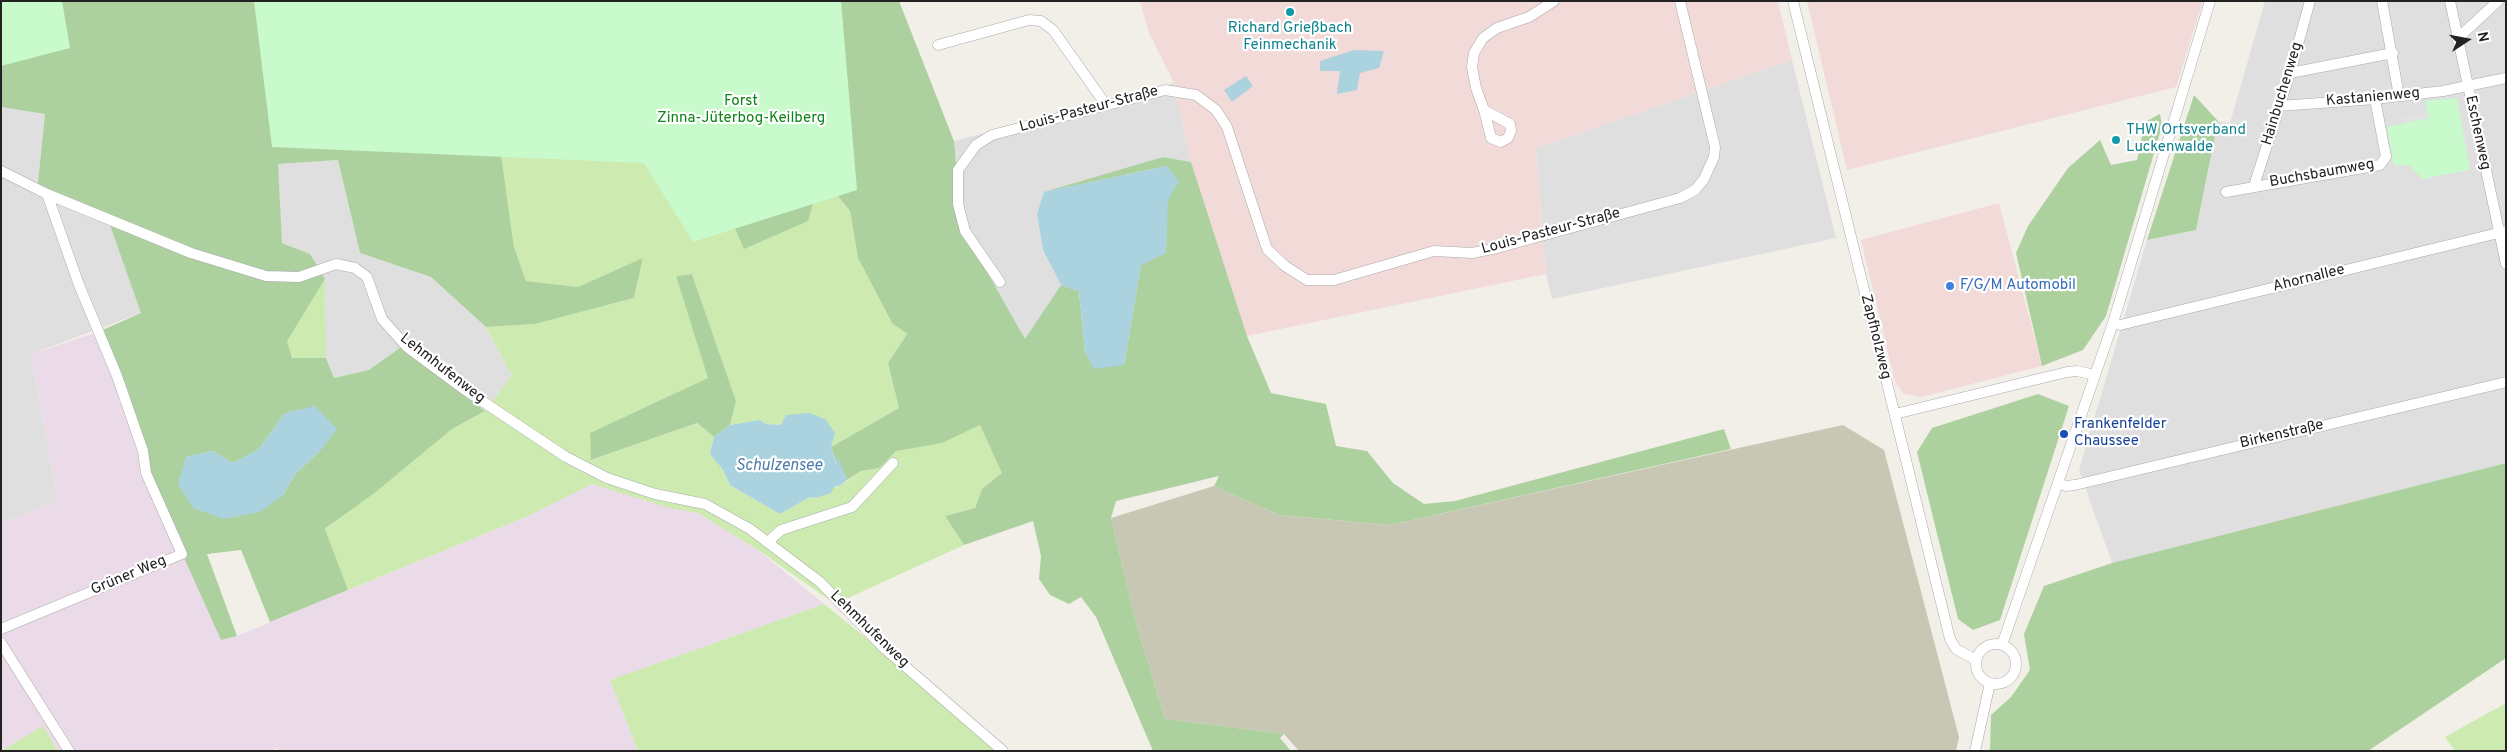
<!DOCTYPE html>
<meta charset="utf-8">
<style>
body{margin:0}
#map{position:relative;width:2507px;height:752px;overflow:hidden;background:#f2efe9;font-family:Overpass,sans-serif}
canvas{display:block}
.frame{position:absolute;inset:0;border:2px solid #222;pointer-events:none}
.north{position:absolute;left:2442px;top:15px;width:50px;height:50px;-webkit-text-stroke:4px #fff;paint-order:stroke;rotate:79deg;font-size:14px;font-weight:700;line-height:20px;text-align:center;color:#222}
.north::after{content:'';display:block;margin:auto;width:18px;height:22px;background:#222;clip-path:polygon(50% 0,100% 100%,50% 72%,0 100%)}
</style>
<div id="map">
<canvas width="2507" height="752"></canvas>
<div class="frame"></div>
<div class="north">N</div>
</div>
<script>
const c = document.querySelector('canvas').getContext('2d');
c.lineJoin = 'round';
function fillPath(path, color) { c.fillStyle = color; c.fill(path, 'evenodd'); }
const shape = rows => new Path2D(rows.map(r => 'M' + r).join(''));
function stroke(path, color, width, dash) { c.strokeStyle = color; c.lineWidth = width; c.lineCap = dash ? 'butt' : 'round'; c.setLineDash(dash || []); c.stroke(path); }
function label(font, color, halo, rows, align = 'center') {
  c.font = font + ' Overpass,sans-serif'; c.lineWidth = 4.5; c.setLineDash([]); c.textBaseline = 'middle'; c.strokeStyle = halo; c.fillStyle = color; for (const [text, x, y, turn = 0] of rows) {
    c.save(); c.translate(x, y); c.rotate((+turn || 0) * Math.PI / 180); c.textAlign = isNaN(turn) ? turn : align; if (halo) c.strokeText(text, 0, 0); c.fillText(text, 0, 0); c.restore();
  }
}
const residential = shape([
 [2265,1,2506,1,2506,463,2112,563,2079,470,2147,240,2196,230,2218,121,2230,123],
 [1792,60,1836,238,1552,299,1546,274,1536,148],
 [1174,83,1191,162,1163,157,1037,214,1043,250,1061,285,1025,340,962,228,954,141],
 [1,107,45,114,37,192,114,224,141,313,31,354,58,501,1,523],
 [338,160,360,253,431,277,486,327,512,375,485,411,401,347,369,370,334,378,326,358,325,279,310,254,282,243,277,164]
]);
const commercial = shape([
 [1140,1,1778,1,1792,60,1536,148,1546,274,1247,336,1191,162,1174,83,1149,33],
 [1807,1,2203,1,2176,87,1847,170],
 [1999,203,2042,366,1921,397,1904,394,1895,382,1861,240]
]);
const industrial = shape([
 [98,332,221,640,237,636,528,516,592,484,698,513,758,550,824,604,610,680,638,751,279,751,277,748,271,751,58,751,43,726,1,751,1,523,58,501,31,354]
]);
const construction = shape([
 [1843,425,1884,450,1959,737,1956,751,1299,751,1284,734,1165,719,1135,619,1111,518,1214,486,1279,515,1390,525]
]);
const grass = shape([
 [494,113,821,175,850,211,858,258,892,323,907,334,888,363,899,408,831,447,781,425,766,424,760,420,730,425,736,401,692,274,676,276,709,378,590,433,592,460,697,423,714,437,710,454,723,470,730,485,780,514,810,497,841,485,861,471,875,468,896,451,980,425,1003,473,982,489,975,508,945,516,964,545,835,604,758,550,698,513,670,508,592,484,528,516,348,590,325,530,381,487,452,429,485,411,512,375,486,327,535,324,634,298,643,259,578,287,526,281,514,247],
 [325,279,326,358,292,358,286,341],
 [824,604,1006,751,638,751,610,680],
 [2506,703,2506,751,2455,751,2445,737],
 [43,726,58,751,1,751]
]);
const forest = shape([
 [1,1,730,1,495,113,514,247,526,281,578,287,643,258,634,298,535,324,486,327,431,277,360,253,338,160,278,164,282,243,310,254,325,279,287,341,292,358,326,358,334,378,369,370,401,347,485,411,452,429,377,491,325,529,348,590,270,622,241,550,207,554,237,636,221,640,146,473,98,332,141,313,109,222,37,192,45,114,1,107],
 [285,413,320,451,295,474,284,494,186,457,212,451,233,463,258,450],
 [798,1,899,1,954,141,962,228,1025,339,1061,285,1079,291,1085,352,1124,365,1141,264,1166,252,1167,166,1044,192,1163,157,1191,162,1247,336,1271,393,1326,404,1336,446,1367,451,1393,483,1424,504,1455,501,1724,429,1731,449,1390,525,1279,515,1214,486,1219,476,1116,501,1111,518,1135,619,1165,719,1284,734,1280,738,1291,751,1153,751,1096,617,1081,597,1069,604,1050,595,1039,579,1041,556,1033,521,964,545,945,516,975,508,982,489,1002,473,980,425,942,443,896,451,879,468,861,471,847,480,838,459,838,467,831,447,899,408,888,363,907,334,892,323,858,258,850,211,821,175,808,221,744,249,671,83],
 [2194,95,2218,121,2196,230,2147,240],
 [2160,114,2162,126,2106,316,2083,350,2042,366,2016,253,2028,226,2068,168,2100,140,2111,165,2137,160,2145,122],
 [692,274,736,401,730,425,714,437,697,423,591,460,590,433,708,378,676,276],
 [2038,394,2069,406,2000,620,1973,630,1958,619,1917,452,1932,428],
 [2506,463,2506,658,2368,751,1990,751,1991,715,2011,697,2030,670,2024,634,2044,586,2112,563]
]);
const park = shape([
 [1,1,62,1,70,48,1,66],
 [254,1,841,1,857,190,693,242,644,163,272,147],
 [2457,98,2470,170,2422,179,2409,165,2394,165,2387,127,2429,118,2425,101]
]);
const parking = shape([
 [2427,112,2428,118,2403,123,2402,117]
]);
const water = shape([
 [1354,50,1384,51,1379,68,1360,73,1357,90,1337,94,1340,71,1320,71,1320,61],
 [1246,76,1253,86,1232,102,1224,90],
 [1167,166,1179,181,1168,200,1166,253,1141,265,1124,365,1094,369,1085,352,1079,291,1061,285,1043,250,1037,214,1044,192],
 [315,406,337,429,320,451,295,474,284,494,260,512,224,519,193,508,178,484,186,457,212,451,233,463,258,450,285,413],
 [809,413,825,419,835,433,831,447,837,465,838,457,847,480,841,485,834,487,831,493,816,498,810,497,780,514,730,485,723,470,710,454,714,437,730,425,760,420,766,424,781,425,786,415]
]);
const minor = shape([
 [1793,1,1950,639,1956,649,1976,660],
 [2382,1,2399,96],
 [2450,1,2506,264],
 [2457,39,2498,1],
 [938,45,1029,20,1041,21,1053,30,1106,105],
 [2290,73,2393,53],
 [2279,106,2375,99,2443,91,2506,78],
 [1484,110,1476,88,1472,67,1474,53,1483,38,1497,28,1529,17,1554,1],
 [1484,110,1510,124,1511,131,1508,138,1501,142,1491,138,1484,110],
 [1,171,47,194,191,253,266,276,299,277,336,264,355,268,367,277,382,319,407,347,461,387,566,457,607,478,655,494,705,504,750,529,820,582,884,648,1003,751],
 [2254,186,2290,73,2310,1],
 [2226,192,2380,165,2386,157,2375,99],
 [1000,282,965,231,958,204,958,170,976,145,992,135,1165,90,1196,95,1216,110,1227,127,1267,249,1285,266,1307,280,1334,280,1434,251,1472,253,1497,248,1680,198,1695,190,1704,179,1714,157,1715,147,1680,1],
 [2113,323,2120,325,2506,231],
 [1895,414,2067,372,2077,371,2095,375],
 [2058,483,2066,486,2075,485,2506,382],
 [768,542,781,530,852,507,893,463],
 [1,629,182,554,146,473,143,451,117,376,79,285,47,194],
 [1,643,69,751],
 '1976 664a20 20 0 1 1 40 0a20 20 0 1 1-40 0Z',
 [2002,645,2113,323,2210,1],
 [1975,751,1990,683]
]);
const markers = [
 [1290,12,5,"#0f9aa8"],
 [2116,140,5,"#0f9aa8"],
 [1950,286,5,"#3f7fe0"],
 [2064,434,5,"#1a4fb4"]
];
const cultureNames = [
 ["Richard Grießbach",1290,29],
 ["Feinmechanik",1290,46],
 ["THW Ortsverband",2126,131,"left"],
 ["Luckenwalde",2126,148,"left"]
];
const streetNames = [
 ["Hainbuchenweg",2283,94,-73],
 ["Kastanienweg",2373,98,-5],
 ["Louis-Pasteur-Straße",1089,110,-15],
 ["Eschenweg",2477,133,78],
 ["Buchsbaumweg",2322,174,-10],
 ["Louis-Pasteur-Straße",1551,232,-15],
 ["Ahornallee",2309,279,-14],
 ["Zapfholzweg",1875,337,76],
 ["Lehmhufenweg",442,369,38],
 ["Birkenstraße",2282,435,-13],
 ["Grüner Weg",129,576,-23],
 ["Lehmhufenweg",869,630,44]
];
const parkNames = [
 ["Forst",741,102],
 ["Zinna-Jüterbog-Keilberg",741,119]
];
const shopNames = [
 ["F/G/M Automobil",1960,286]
];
const transitNames = [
 ["Frankenfelder",2074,425],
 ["Chaussee",2074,442]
];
const waterNames = [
 ["Schulzensee",779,467]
];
fillPath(residential, '#e0dfdf');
fillPath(commercial, '#f2dad9');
fillPath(industrial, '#ebdbe8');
fillPath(construction, '#c7c7b4');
fillPath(grass, '#cdebb0');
fillPath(forest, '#add19e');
fillPath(park, '#c8facc');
fillPath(parking, '#e2e2e2');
fillPath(water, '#aad3df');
stroke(minor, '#a9a9a9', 11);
stroke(minor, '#fff', 10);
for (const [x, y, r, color] of markers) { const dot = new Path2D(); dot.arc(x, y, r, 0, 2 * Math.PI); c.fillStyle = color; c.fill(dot); stroke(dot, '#fff', 2); }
label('15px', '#0d838f', '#fff', cultureNames);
label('15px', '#222', '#fff', streetNames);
label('15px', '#0c8416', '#fff', parkNames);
label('15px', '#366cbe', '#fff', shopNames, 'left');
label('15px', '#164399', '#fff', transitNames, 'left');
label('italic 16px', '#4a7aab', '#fff', waterNames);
</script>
